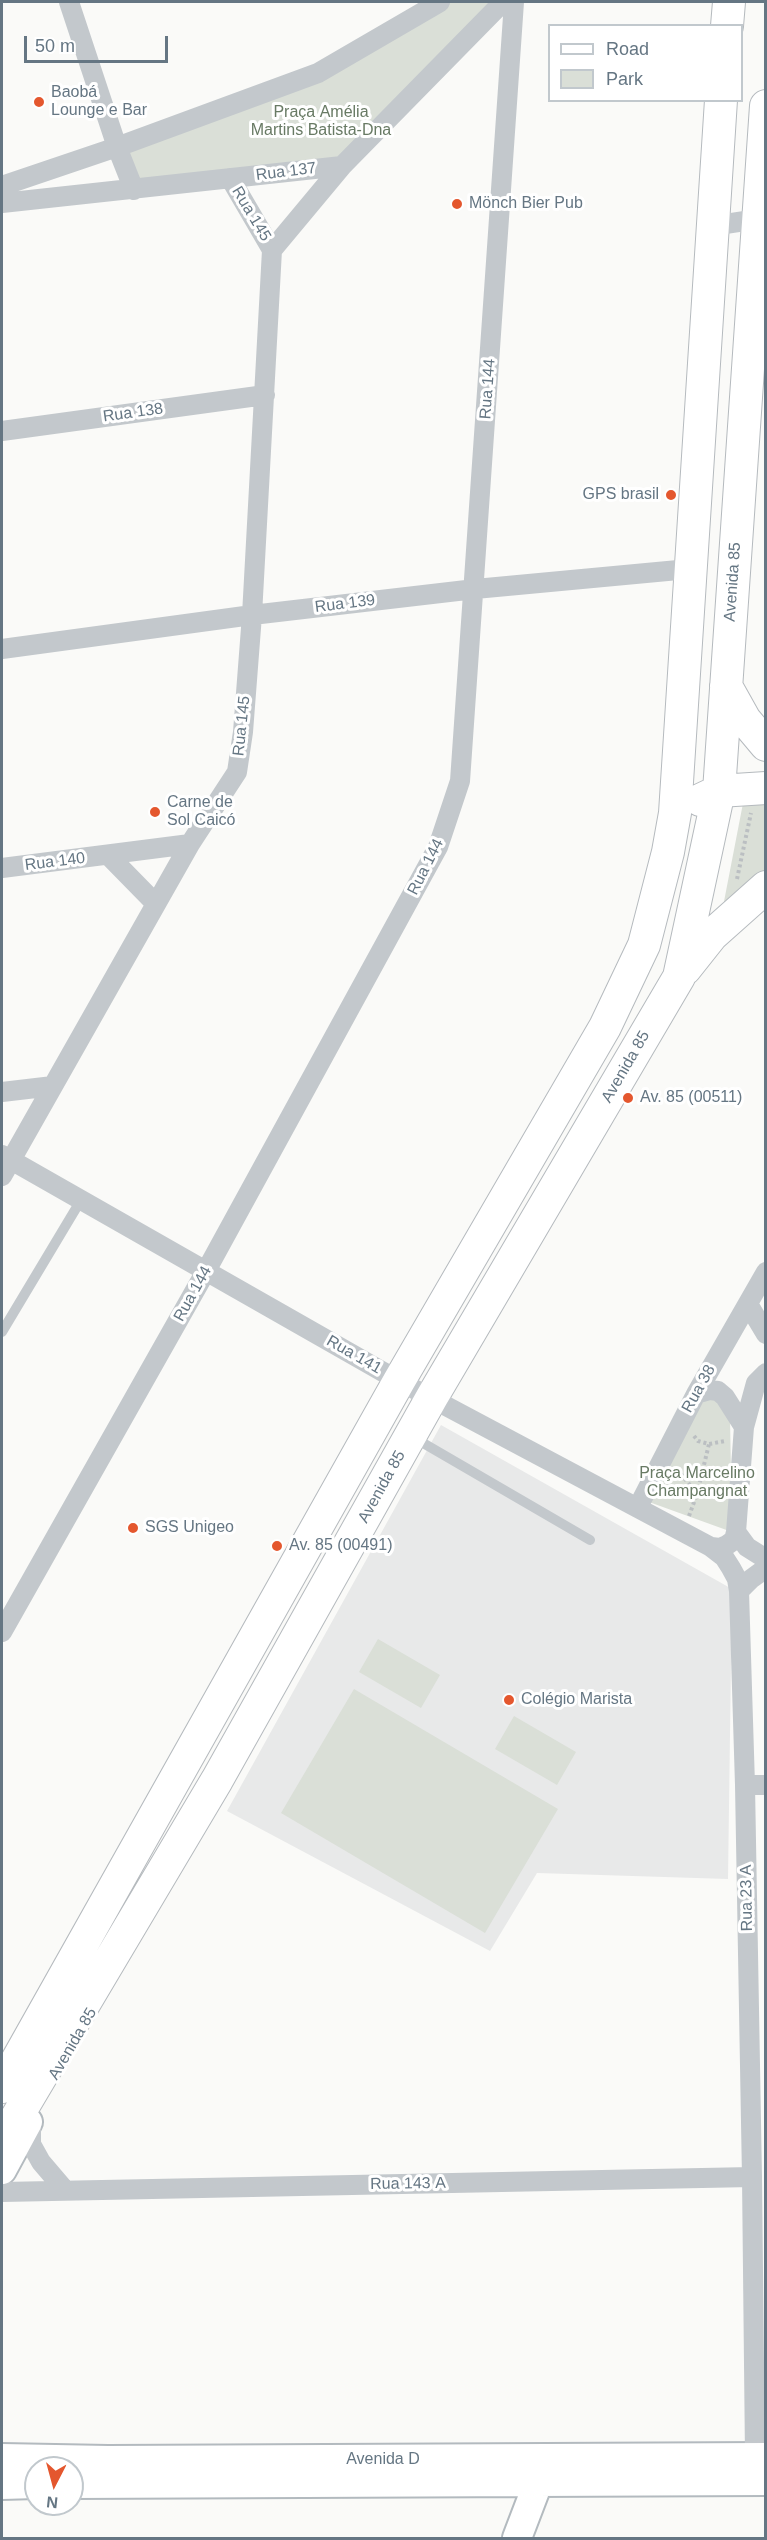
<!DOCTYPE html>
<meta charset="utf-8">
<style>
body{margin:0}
#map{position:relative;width:767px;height:2540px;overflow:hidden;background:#fafaf8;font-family:Helvetica,sans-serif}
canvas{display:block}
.frame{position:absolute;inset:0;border:3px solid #657683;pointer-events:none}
.legend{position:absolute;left:548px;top:24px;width:195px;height:78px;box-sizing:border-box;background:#fff;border:2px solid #c1c8cd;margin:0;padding:8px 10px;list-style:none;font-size:18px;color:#657683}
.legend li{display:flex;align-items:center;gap:12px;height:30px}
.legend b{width:30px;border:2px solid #c1c8cd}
.north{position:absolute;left:24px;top:2456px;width:60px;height:60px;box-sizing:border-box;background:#fff;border:2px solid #c1c8cd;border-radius:50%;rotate:186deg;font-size:16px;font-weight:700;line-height:24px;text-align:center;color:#657683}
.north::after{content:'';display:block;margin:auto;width:21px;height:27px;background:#e4572e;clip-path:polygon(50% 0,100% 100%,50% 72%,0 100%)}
.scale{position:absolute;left:24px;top:36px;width:144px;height:27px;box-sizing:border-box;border:3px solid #657683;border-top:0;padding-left:8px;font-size:18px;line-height:21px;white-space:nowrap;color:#657683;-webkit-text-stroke:4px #fff;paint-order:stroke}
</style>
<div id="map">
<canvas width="767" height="2540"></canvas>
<div class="frame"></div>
<ul class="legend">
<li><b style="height:8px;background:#fff"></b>Road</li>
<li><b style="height:16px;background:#dadfd7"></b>Park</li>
</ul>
<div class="north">N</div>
<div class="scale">50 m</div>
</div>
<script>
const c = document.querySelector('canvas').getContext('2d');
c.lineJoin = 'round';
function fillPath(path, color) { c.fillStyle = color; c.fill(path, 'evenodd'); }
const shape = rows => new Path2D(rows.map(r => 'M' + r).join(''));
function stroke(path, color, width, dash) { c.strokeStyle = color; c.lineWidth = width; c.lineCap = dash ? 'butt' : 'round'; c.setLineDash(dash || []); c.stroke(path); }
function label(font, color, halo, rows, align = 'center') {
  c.font = font + ' Helvetica,sans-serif'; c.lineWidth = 6; c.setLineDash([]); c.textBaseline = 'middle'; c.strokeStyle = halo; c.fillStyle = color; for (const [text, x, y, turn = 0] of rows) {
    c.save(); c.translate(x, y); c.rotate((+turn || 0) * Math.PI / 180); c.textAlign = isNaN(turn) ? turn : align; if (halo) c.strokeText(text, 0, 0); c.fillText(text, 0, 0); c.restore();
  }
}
const built = shape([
 [441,1425,732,1589,728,1879,537,1873,490,1951,227,1811]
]);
const green = shape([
 [447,2,490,2,341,161,134,185,129,150,328,77],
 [765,797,765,879,721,917,744,798],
 [705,1397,718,1397,730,1417,732,1532,649,1502],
 [378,1639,440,1675,421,1708,359,1672],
 [354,1689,558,1809,485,1933,281,1813],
 [514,1716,576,1752,557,1785,495,1749]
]);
const path = shape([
 [737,879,751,813],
 [694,1436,698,1441,709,1444,725,1441],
 [677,1469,697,1494],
 [697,1494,709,1444],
 [689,1516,697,1494,720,1495]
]);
const service = shape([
 [2,1332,81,1200],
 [411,1436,590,1540]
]);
const minor = shape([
 [69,2,117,147,134,190],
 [2,186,117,147,318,73,440,2],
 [2,203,342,166,503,2],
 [712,226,758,219,766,214],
 [272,250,342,166],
 [2,431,265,395],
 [2,649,252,615,475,589,689,569],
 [108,855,156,904],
 [2,868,190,844],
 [2,1092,53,1086],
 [2,1155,399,1381,711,1547,724,1557,731,1568,737,1579,739,1591,745,1785,752,2177,755,2457],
 [2,1176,190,844,237,772,243,732,252,615,272,250,230,178],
 [748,1304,766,1334],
 [696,1394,710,1390,718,1391,725,1397,744,1427],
 [638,1507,696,1394,766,1272],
 [736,1532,747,1547,766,1559],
 [711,1547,720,1548,727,1545,734,1540,736,1532,744,1427,756,1383,766,1373],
 [739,1591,751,1579,766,1568],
 [2,1632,206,1271,438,847,460,781,514,2],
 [745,1785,766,1785],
 [31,2119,31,2144,41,2162,64,2189],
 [2,2192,752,2177]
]);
const secondary = shape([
 [2,2170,28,2122],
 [2,2458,108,2460,766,2457],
 [72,2484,766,2481],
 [2,2485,36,2484],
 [517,2538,538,2483,532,2467]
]);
const primary = shape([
 [727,26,729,2],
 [726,686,745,720,766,745],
 [700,800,719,791,766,788],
 [685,969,712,935,766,887],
 [2,2087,399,1381,605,1027,644,945,668,852,675,813,721,100],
 [2,2142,217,1780,432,1397,679,977,719,791,766,106]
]);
const markers = [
 [39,102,6,"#e4572e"],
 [457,204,6,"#e4572e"],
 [671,495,6,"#e4572e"],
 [155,812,6,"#e4572e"],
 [628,1098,6,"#e4572e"],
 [133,1528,6,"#e4572e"],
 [277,1546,6,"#e4572e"],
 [509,1700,6,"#e4572e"]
];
const poiNames = [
 ["Baobá",51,93],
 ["Lounge e Bar",51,111],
 ["Mönch Bier Pub",469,204],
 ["GPS brasil",659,495,"right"],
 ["Carne de",167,803],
 ["Sol Caicó",167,821],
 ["Av. 85 (00511)",640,1098],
 ["SGS Unigeo",145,1528],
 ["Av. 85 (00491)",289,1546],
 ["Colégio Marista",521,1700]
];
const parkNames = [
 ["Praça Amélia",321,113],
 ["Martins Batista-Dna",321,131],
 ["Praça Marcelino",697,1474],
 ["Champangnat",697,1492]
];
const streetNames = [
 ["Rua 137",286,172,-7],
 ["Rua 145",251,214,59],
 ["Rua 144",488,389,-86],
 ["Rua 138",133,413,-8],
 ["Avenida 85",733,582,-86],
 ["Rua 139",345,604,-7],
 ["Rua 145",242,726,-84],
 ["Rua 140",55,862,-7],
 ["Rua 144",426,867,-63],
 ["Avenida 85",626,1067,-60],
 ["Rua 144",193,1294,-61],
 ["Rua 141",354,1355,30],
 ["Rua 38",699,1389,-61],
 ["Avenida 85",382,1487,-61],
 ["Rua 23 A",747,1898,-91],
 ["Avenida 85",73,2044,-60],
 ["Rua 143 A",408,2184,-1],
 ["Avenida D",383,2460]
];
fillPath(built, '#e8e9e9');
fillPath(green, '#dadfd7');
stroke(secondary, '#b3babf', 32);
stroke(primary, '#b5babe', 34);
stroke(path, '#bbbfc2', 4, [3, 3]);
stroke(service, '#c3c8cc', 10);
stroke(minor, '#c3c8cc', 20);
stroke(secondary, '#fff', 28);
stroke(primary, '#fff', 32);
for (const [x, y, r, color] of markers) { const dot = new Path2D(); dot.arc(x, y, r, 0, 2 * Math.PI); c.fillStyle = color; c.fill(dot); stroke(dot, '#fff', 2); }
label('16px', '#657683', '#fff', poiNames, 'left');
label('16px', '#687a64', '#fff', parkNames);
label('16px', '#657683', '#fff', streetNames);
</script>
